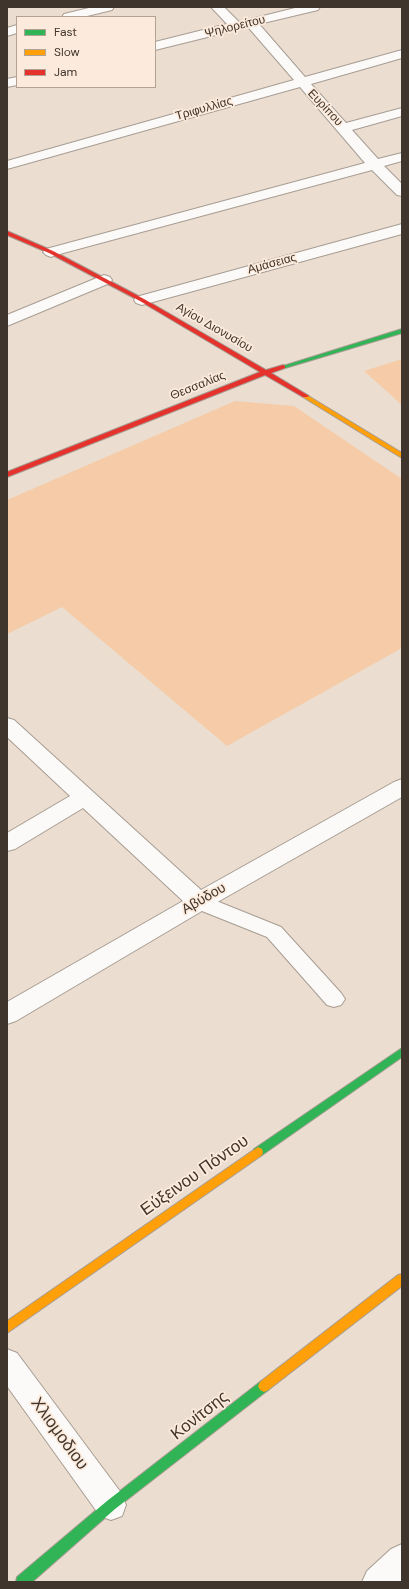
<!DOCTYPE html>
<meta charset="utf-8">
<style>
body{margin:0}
#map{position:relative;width:409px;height:1589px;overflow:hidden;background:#ebddd0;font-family:"DM Sans",sans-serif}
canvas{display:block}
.frame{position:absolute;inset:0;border:8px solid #40352c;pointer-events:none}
.legend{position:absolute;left:16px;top:16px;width:140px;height:72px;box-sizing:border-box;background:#fcebdd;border:1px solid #b1a296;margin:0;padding:5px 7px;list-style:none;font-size:12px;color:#40352c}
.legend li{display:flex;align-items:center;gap:8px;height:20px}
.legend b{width:20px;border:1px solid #b1a296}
</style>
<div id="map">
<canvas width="409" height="1589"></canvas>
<div class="frame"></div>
<ul class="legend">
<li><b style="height:5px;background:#30b455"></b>Fast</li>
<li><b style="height:5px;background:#ff9f0a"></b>Slow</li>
<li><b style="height:5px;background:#e5322d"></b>Jam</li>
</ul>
</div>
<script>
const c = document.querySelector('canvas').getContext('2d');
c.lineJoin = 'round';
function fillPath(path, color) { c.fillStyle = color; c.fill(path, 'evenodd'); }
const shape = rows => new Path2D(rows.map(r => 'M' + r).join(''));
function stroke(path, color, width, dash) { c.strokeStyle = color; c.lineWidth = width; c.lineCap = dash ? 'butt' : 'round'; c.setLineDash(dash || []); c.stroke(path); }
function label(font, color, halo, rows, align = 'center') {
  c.font = font + ' "DM Sans",sans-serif'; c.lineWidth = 3.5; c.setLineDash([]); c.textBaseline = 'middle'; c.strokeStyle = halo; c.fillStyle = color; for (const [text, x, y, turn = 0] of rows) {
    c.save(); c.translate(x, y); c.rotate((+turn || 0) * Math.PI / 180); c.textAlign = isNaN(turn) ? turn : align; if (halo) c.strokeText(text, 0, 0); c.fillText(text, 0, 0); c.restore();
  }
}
const green = shape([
 [402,359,402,405,364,371],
 [235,401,294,406,402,479,402,648,227,746,62,607,7,634,7,500]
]);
const lane = shape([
 [199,894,281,927,341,993,345,999,341,1005,334,1007,327,1005,267,937,192,907,189,902,192,897,199,894]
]);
const street = shape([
 [93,7,114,7,112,10,83,17,62,17,64,14,93,7],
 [211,7,224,7,239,22,299,7,320,7,318,10,259,24,305,77,402,50,402,58,311,84,346,123,402,108,402,116,352,130,378,159,402,153,402,161,384,166,402,184,402,196,397,195,372,170,56,255,51,257,46,255,43,252,46,249,365,163,300,87,7,169,7,161,294,80,248,27,155,50,155,42,227,24,211,7],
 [17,25,17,33,7,36,7,28,17,25],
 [17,77,17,85,7,87,7,79,17,77],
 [402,224,402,234,142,305,136,303,134,300,136,297,402,224],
 [104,275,110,277,112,280,110,283,7,326,7,315,104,275],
 [7,718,14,720,201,890,394,782,402,779,402,797,207,908,16,1021,7,1024,7,1002,183,901,83,808,15,849,7,851,7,833,70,796,7,737,7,718],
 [7,1349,17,1353,122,1494,126,1505,122,1516,111,1520,100,1516,7,1386,7,1349],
 [402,1544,402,1581,362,1582,367,1571,391,1549,402,1544]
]);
const fast = shape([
 [402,329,402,333,285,368,281,368,280,367,402,329],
 [402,1048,402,1057,262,1155,258,1157,254,1155,253,1152,254,1149,402,1048],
 [264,1380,268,1382,270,1386,268,1390,115,1509,32,1582,16,1582,17,1577,107,1501,260,1382,264,1380]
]);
const slow = shape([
 [305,394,402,453,402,458,303,397,303,395,305,394],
 [258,1147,262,1149,263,1152,262,1155,7,1333,7,1321,258,1147],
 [402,1274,402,1286,268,1390,264,1392,260,1390,258,1386,260,1382,398,1275,402,1274]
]);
const jam = shape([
 [7,231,53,251,144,299,266,370,283,365,285,366,285,368,271,373,309,396,307,397,303,397,265,375,7,477,7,472,260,372,140,301,49,253,7,235,7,231]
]);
const farStreetnames = [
 ["Ψηλορείτου",235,27,-14],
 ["Ευρίπου",325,108,47],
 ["Τριφυλλίας",204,109,-16],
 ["Αμάσειας",272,264,-15],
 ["Αγίου Διονυσίου",214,328,30],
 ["Θεσσαλίας",198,386,-22]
];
const streetNames = [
 ["Αβύδου",204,899,-30]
];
const nearStreetnames = [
 ["Εύξεινου Πόντου",195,1176,-35],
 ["Κονίτσης",200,1416,-38],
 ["Χλιομοδιου",59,1434,54]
];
fillPath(green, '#f5cca7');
stroke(lane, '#a79d93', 2);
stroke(street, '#a79d93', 2);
stroke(fast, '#a79d93', 2);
stroke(slow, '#a79d93', 2);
stroke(jam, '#a79d93', 2);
fillPath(lane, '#fcfaf8');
fillPath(street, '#fcfaf8');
fillPath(fast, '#30b455');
fillPath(slow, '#ff9f0a');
fillPath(jam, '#e5322d');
label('12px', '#40352c', '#fcebdd', farStreetnames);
label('14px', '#40352c', '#fcebdd', streetNames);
label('17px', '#40352c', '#fcebdd', nearStreetnames);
</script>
